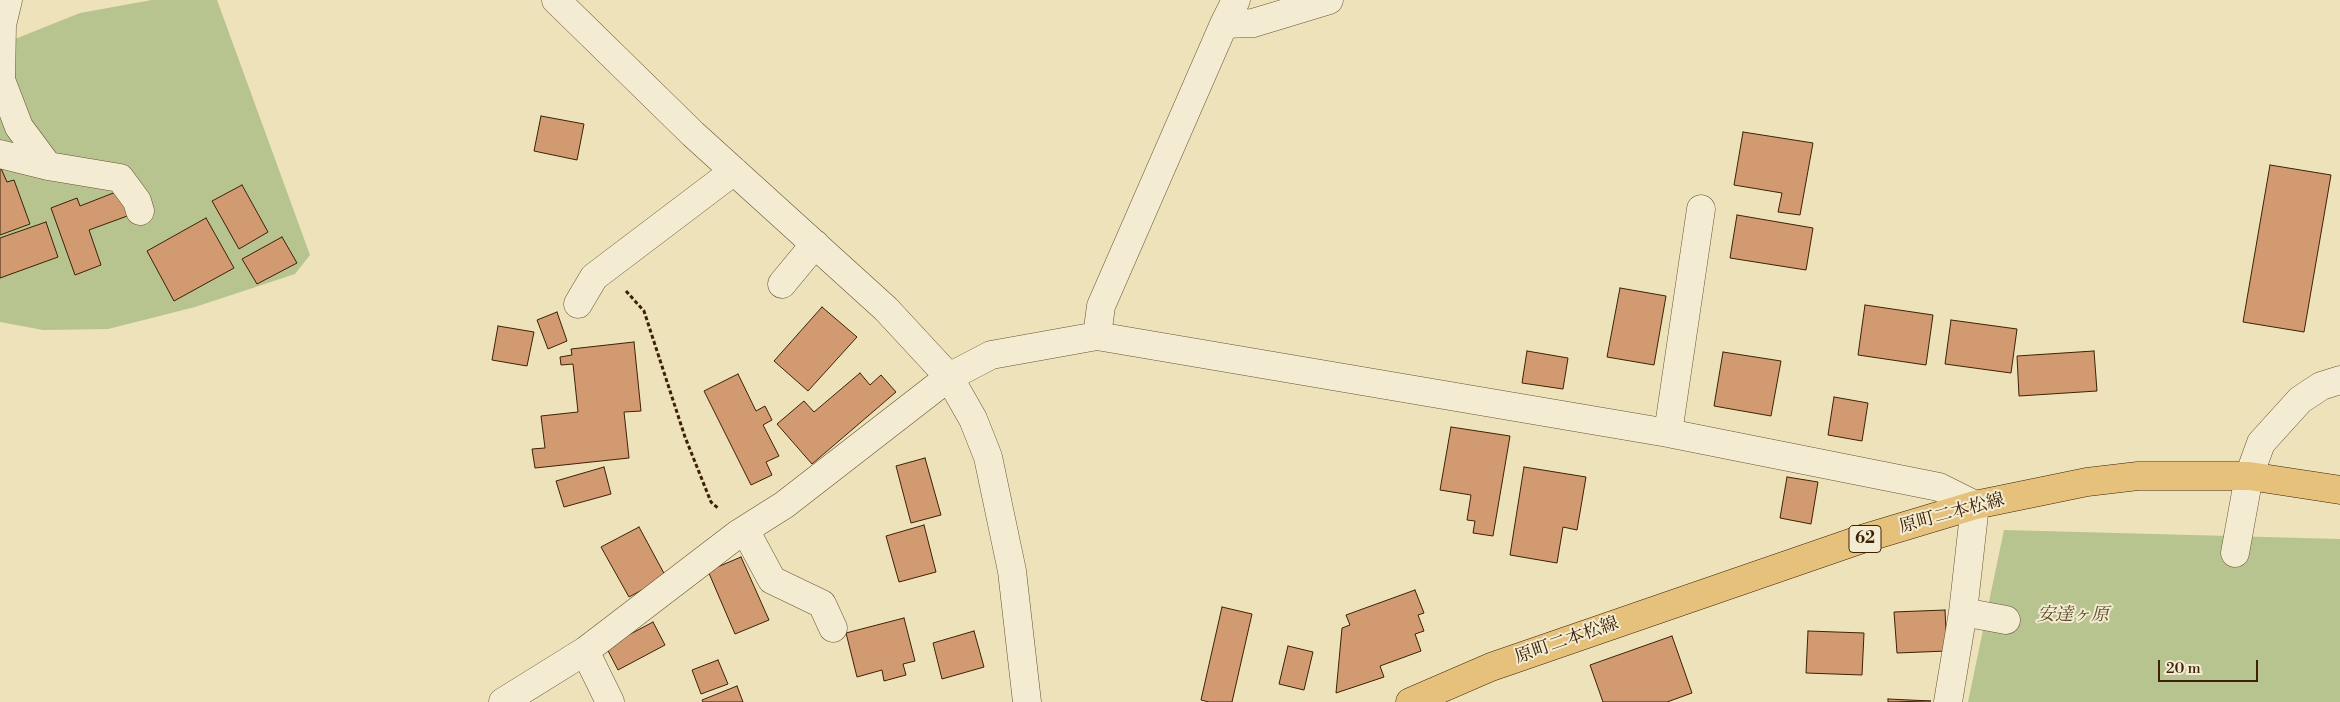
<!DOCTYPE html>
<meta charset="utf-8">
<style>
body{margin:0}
#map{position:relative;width:2340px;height:702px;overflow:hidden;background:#ede2b9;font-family:"Libre Bodoni",serif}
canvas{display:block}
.scale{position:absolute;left:2158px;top:660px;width:100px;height:22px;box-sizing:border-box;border:2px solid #3d2106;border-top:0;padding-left:6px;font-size:15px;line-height:18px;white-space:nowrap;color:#3d2106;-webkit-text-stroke:4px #f3ecd2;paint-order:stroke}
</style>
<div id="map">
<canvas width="2340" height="702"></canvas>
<div class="scale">20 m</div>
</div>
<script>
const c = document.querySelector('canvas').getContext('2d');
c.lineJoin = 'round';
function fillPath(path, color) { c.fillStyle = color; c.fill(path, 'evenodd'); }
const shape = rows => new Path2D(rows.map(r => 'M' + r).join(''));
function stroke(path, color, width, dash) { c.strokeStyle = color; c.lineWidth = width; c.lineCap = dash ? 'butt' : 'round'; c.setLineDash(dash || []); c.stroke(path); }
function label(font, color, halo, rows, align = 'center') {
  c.font = font + ' "Libre Bodoni","Noto Serif JP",serif'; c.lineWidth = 4; c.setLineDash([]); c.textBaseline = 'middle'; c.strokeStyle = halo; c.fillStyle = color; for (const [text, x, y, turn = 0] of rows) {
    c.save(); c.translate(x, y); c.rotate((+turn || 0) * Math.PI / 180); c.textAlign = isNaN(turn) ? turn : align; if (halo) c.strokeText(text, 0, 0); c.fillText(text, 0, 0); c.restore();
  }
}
const green = shape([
 [152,0,217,0,310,255,295,274,195,307,108,329,43,330,0,322,0,45,80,13],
 [2004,530,2340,539,2340,702,1968,702]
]);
const building = shape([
 [541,116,584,124,577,160,534,151,541,116],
 [1743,132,1813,143,1800,215,1778,212,1782,193,1734,185,1743,132],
 [2270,165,2331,175,2304,332,2243,322,2270,165],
 [0,166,7,182,14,180,30,224,0,235,0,166],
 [242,185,268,232,239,249,212,201,242,185],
 [121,190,130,215,89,230,101,265,75,275,51,208,77,198,80,206,121,190],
 [1737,215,1813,228,1806,270,1730,258,1737,215],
 [206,218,234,268,174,301,147,251,206,218],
 [46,222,58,257,0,278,0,238,46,222],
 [282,237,297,263,257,284,242,259,282,237],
 [1620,288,1666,296,1654,365,1607,357,1620,288],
 [1865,305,1933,315,1926,365,1858,355,1865,305],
 [822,307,857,337,808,391,774,361,822,307],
 [557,312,567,341,548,349,537,320,557,312],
 [1951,320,2017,329,2011,373,1945,364,1951,320],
 [498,326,534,332,527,366,492,360,498,326],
 [634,342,641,411,624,412,629,458,535,468,532,449,545,448,541,416,578,412,573,364,561,365,560,357,572,355,571,349,634,342],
 [1527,351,1568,358,1563,389,1522,383,1527,351],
 [2094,351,2097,391,2019,396,2017,356,2094,351],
 [1723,352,1781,361,1771,416,1714,406,1723,352],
 [860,373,870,385,881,375,896,392,812,464,777,424,804,401,814,412,860,373],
 [738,374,756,411,765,406,772,420,763,425,779,456,766,462,772,475,751,485,704,391,738,374],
 [1834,397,1868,403,1862,441,1828,435,1834,397],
 [1451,427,1510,436,1493,536,1473,533,1475,521,1467,520,1471,495,1440,490,1451,427],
 [925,458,941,515,911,523,896,466,925,458],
 [604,467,611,494,564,507,556,481,604,467],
 [1524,467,1586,477,1577,530,1563,527,1557,563,1510,555,1524,467],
 [1787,477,1818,482,1811,524,1780,518,1787,477],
 [924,525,936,572,899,582,886,536,924,525],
 [639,527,666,577,629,597,601,547,639,527],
 [741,557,769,620,735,634,708,571,741,557],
 [1415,590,1424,613,1418,615,1424,631,1415,634,1421,651,1380,666,1384,677,1336,693,1342,628,1350,625,1346,615,1415,590],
 [1222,607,1252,614,1232,702,1209,702,1201,700,1222,607],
 [1945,610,1947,651,1897,653,1894,612,1945,610],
 [904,618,915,661,903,664,906,675,884,681,882,670,857,677,846,633,904,618],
 [653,622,665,645,618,670,606,647,653,622],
 [974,631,984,667,942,679,933,643,974,631],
 [1808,631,1864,633,1862,675,1806,673,1808,631],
 [1672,636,1692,693,1667,702,1603,702,1590,665,1672,636],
 [1288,646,1313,652,1304,690,1279,684,1288,646],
 [718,660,728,684,701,694,692,670,718,660],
 [737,686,743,702,703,702,702,700,737,686],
 [1888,699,1931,701,1888,702,1888,699]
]);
const path = shape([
 [626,291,644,311,685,437,711,502,719,509]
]);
const minor = shape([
 [8,0,2,25,1,80,19,127,48,166],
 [556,0,693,134,886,309,949,377,973,419,988,457,1012,571,1027,702],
 [1224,24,1236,0],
 [0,154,48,166,120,178,137,201,140,211],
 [782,284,815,244],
 [578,304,594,277,734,171],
 [1097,336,1101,306,1224,24,1253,23,1329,0],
 [1668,433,1701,209],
 [745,530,772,580,822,604,833,628],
 [2235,553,2249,476,2261,443,2300,400,2321,386,2340,380],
 [1963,612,2006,620],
 [585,651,610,702],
 [503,702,585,651,738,534,784,505,949,377,991,355,1097,336,1668,433,1939,487,1975,505,1963,612,1948,702]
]);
const major = shape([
 [1410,702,1491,667,1862,539,1975,505,2087,482,2138,476,2249,476,2340,490]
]);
const shields = [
 [1865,539,32]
];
const shieldNames = [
 ["62",1865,539]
];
const streetNames = [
 ["原町二本松線",1952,514,-15],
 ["原町二本松線",1567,641,-19]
];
const parkNames = [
 ["安達ヶ原",2073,616]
];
fillPath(green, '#b7c490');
fillPath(building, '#d19a71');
stroke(building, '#3d2106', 1);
stroke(minor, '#695133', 29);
stroke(major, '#3d2106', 29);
stroke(path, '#3d2106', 3, [4, 2.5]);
stroke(minor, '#f3ecd2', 28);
stroke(major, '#e6c17c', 28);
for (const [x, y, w] of shields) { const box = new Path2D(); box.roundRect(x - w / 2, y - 13.5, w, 27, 4); c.fillStyle = '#f3ecd2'; c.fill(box); stroke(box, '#3d2106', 1); }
label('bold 16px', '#3d2106', null, shieldNames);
label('18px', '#3d2106', '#f3ecd2', streetNames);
label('italic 18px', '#5c4a28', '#f3ecd2', parkNames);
</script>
